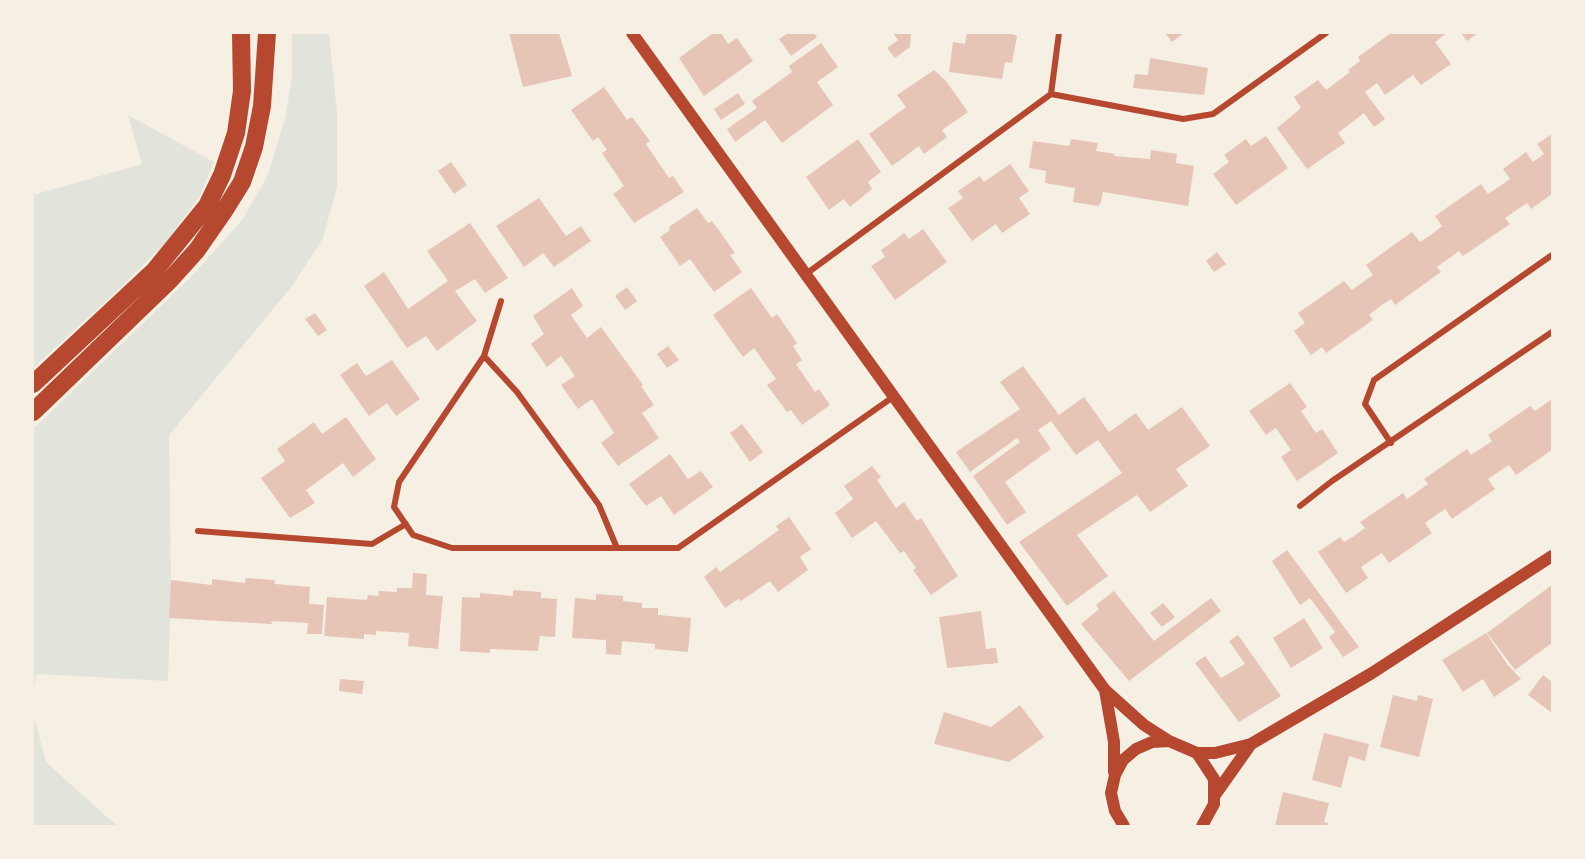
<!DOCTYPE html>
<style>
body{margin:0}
#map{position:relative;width:1585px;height:859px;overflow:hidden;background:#f6efe4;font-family:"Noto Sans",sans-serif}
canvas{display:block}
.frame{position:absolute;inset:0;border:34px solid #f6efe4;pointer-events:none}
</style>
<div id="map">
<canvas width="1585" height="859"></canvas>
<div class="frame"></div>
</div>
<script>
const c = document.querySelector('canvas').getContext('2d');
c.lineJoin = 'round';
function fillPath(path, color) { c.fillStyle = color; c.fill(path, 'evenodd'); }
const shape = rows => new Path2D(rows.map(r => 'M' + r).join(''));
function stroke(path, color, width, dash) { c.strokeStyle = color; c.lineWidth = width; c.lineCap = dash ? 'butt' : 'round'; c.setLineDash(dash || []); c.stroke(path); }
const green = shape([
 [292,33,329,33,337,112,337,187,323,238,293,285,169,435,171,580,168,681,37,674,33,689,33,429,190,278,242,220,268,175,285,118,292,78],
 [128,115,214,162,200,196,165,243,118,290,33,368,33,195,142,164],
 [33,714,46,762,117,826,33,826]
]);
const building = shape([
 [509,33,559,33,572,76,523,87],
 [713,33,721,33,728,44,737,38,753,61,704,96,679,58],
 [788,33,814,33,817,37,791,56,779,39],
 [893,33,911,33,910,47,895,58,887,48,898,40],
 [967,33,1009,33,1017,36,1012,63,1005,62,1002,79,949,72,953,42,965,44],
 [1165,33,1184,33,1172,42],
 [1391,33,1447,33,1435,42,1451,64,1421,85,1413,75,1385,95,1377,83,1365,92,1385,119,1374,127,1364,113,1338,133,1345,143,1307,169,1277,128,1301,108,1294,97,1318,80,1326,90,1350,72,1348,70,1360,61,1358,57],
 [1461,33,1478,33,1467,41],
 [821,43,838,67,817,82,833,105,782,143,765,120,735,142,727,129,757,108,752,101,792,72,789,66],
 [1150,58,1208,68,1204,95,1133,88,1135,74,1148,75],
 [934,70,946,81,968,112,942,130,947,137,924,154,919,146,892,166,869,134,906,107,897,95],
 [604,87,627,120,632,117,650,141,646,144,669,178,673,176,684,192,634,223,613,194,624,186,602,153,607,150,598,137,593,141,571,110],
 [738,93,745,104,721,120,714,109],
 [1552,134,1552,194,1531,209,1527,203,1505,218,1510,224,1463,256,1459,251,1437,267,1441,272,1395,305,1391,299,1379,307,1369,315,1373,320,1326,353,1322,347,1311,355,1294,331,1305,323,1298,313,1344,281,1352,290,1373,275,1366,265,1412,232,1420,242,1431,235,1442,226,1435,216,1481,184,1488,194,1510,179,1503,169,1526,152,1533,162,1544,154,1537,144],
 [1266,136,1288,168,1236,205,1213,174,1229,162,1224,155,1246,139,1251,146],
 [858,139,881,172,868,182,872,189,850,207,844,199,829,210,806,177],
 [1071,139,1098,143,1096,151,1115,154,1114,156,1150,159,1151,150,1177,154,1176,163,1194,166,1188,206,1103,192,1101,202,1098,206,1073,202,1075,188,1045,183,1046,171,1029,168,1033,141,1069,146],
 [451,162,467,185,454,194,438,171],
 [1010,164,1029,191,1019,198,1030,214,1002,233,996,224,972,241,948,208,963,198,958,191,980,176,984,182],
 [539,198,566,236,581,226,591,241,554,267,543,253,524,267,496,226],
 [697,208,708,223,712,221,723,236,735,253,730,255,742,272,714,292,690,259,680,266,660,237,670,230,669,227],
 [470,223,508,278,485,293,475,279,455,291,477,321,437,351,426,336,407,348,364,286,384,272,408,309,448,281,427,251],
 [923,229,947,262,895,300,871,266,885,257,881,250,891,243,904,233,909,239],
 [1217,252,1226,264,1214,272,1206,261],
 [627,287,637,301,625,310,615,296],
 [572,288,583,306,571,315,587,338,601,327,643,385,641,386,654,405,642,413,659,438,618,466,601,443,614,433,592,399,578,409,561,385,575,376,561,356,547,367,531,344,544,334,533,316],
 [751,288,772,318,777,314,797,343,793,346,802,360,796,364,815,392,819,389,830,405,802,425,791,410,787,412,767,385,776,379,754,348,743,357,713,315],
 [315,313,327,330,318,336,305,319],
 [668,346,679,360,667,368,657,354],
 [392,360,420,399,396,416,387,403,369,416,340,375,357,363,366,376],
 [1023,366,1059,415,1084,397,1109,432,1136,413,1148,430,1182,407,1210,446,1176,469,1188,486,1150,512,1137,495,1077,535,1108,576,1067,606,1019,542,1122,473,1098,440,1076,455,1051,421,1038,430,1051,449,1005,482,1026,512,1007,525,973,476,1020,442,1017,438,970,472,956,452,1020,409,1000,382],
 [1290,383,1307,407,1301,411,1316,433,1322,429,1338,453,1297,481,1281,457,1291,450,1276,428,1266,435,1249,411],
 [1552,399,1552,450,1516,475,1509,465,1488,479,1495,489,1452,519,1445,509,1425,523,1432,533,1389,563,1382,553,1371,560,1361,567,1368,578,1346,593,1318,552,1340,537,1344,542,1354,536,1365,528,1360,522,1403,493,1407,499,1428,484,1424,479,1467,449,1471,455,1492,441,1488,435,1530,406,1535,411],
 [346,417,376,459,353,477,343,463,306,490,315,503,290,518,261,478,285,461,277,449,314,422,322,434],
 [742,424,763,452,750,462,730,433],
 [670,454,688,479,701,471,713,487,674,515,661,496,646,506,629,484],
 [872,466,881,477,877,480,896,508,904,502,917,521,921,518,958,576,931,595,913,570,916,568,904,551,900,553,876,521,852,538,835,513,853,499,844,486],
 [789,517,811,549,800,557,808,570,778,592,770,581,741,601,738,599,725,608,704,577,716,567,720,572,779,530,776,526],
 [1287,550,1359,647,1343,657,1329,637,1335,632,1310,598,1300,605,1272,561],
 [413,573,427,574,426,595,443,596,438,649,408,646,409,633,376,631,376,635,364,634,364,639,324,636,327,597,367,600,368,595,378,596,379,591,397,592,397,588,412,588],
 [246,578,274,580,275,584,310,587,309,604,324,605,322,634,307,634,308,623,271,621,272,624,169,618,171,580,212,585,212,579,245,583],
 [1552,585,1552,643,1515,670,1487,633],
 [513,590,541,592,541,598,557,599,555,637,540,636,538,651,490,649,490,653,460,651,462,597,480,598,480,593,513,596],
 [1114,591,1154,641,1211,598,1221,611,1129,681,1081,624,1099,609,1096,605],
 [596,594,623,596,623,601,642,603,642,608,658,608,658,615,691,618,688,652,655,649,655,644,622,641,621,655,606,654,606,640,572,638,575,598,596,600],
 [1163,603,1175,617,1162,627,1150,613],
 [981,611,986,649,996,648,998,663,947,668,939,617],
 [1304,618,1323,648,1291,668,1273,638],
 [1486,633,1507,664,1521,679,1494,697,1483,679,1463,692,1442,660],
 [1238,635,1281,696,1239,722,1195,663,1205,656,1221,678,1245,664,1229,641],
 [1543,675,1552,682,1552,713,1528,695],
 [340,679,364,681,362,694,339,691],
 [1393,695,1417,701,1418,695,1433,699,1419,757,1380,747],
 [1020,705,1044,737,1009,762,934,744,944,712,991,727],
 [1324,733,1369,744,1365,761,1349,756,1341,788,1312,780],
 [1283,792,1329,803,1324,822,1328,823,1327,826,1275,826]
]);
const minor = shape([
 [1051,94,1059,33],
 [806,274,1051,94,1183,119,1213,114,1326,33],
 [501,301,484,356,399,482,394,507,413,535,452,548,678,548,893,397],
 [484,356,517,392,599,505,617,548],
 [1391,443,1365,404,1374,380,1552,255],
 [1300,506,1332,481,1552,332],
 [198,531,372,544,406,524]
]);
const secondary = shape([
 [632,33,1105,690,1144,725,1169,741],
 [1105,690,1114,742,1114,772],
 [1197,753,1215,753,1251,744,1372,673,1552,556],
 [1215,795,1251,744],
 [1124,826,1115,811,1111,793,1115,775,1123,760,1136,749,1152,742,1169,741,1197,753,1214,779,1214,804,1202,826]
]);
const motorway = shape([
 [33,384,155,270,207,206,222,175,236,133,242,91,241,33],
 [33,412,170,280,197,250,224,211,242,182,254,147,262,106,267,33]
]);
fillPath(green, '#e2e4dc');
fillPath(building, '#e6c5b7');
stroke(minor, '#b5482f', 6);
stroke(secondary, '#b5482f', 12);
stroke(motorway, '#b5482f', 18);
</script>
